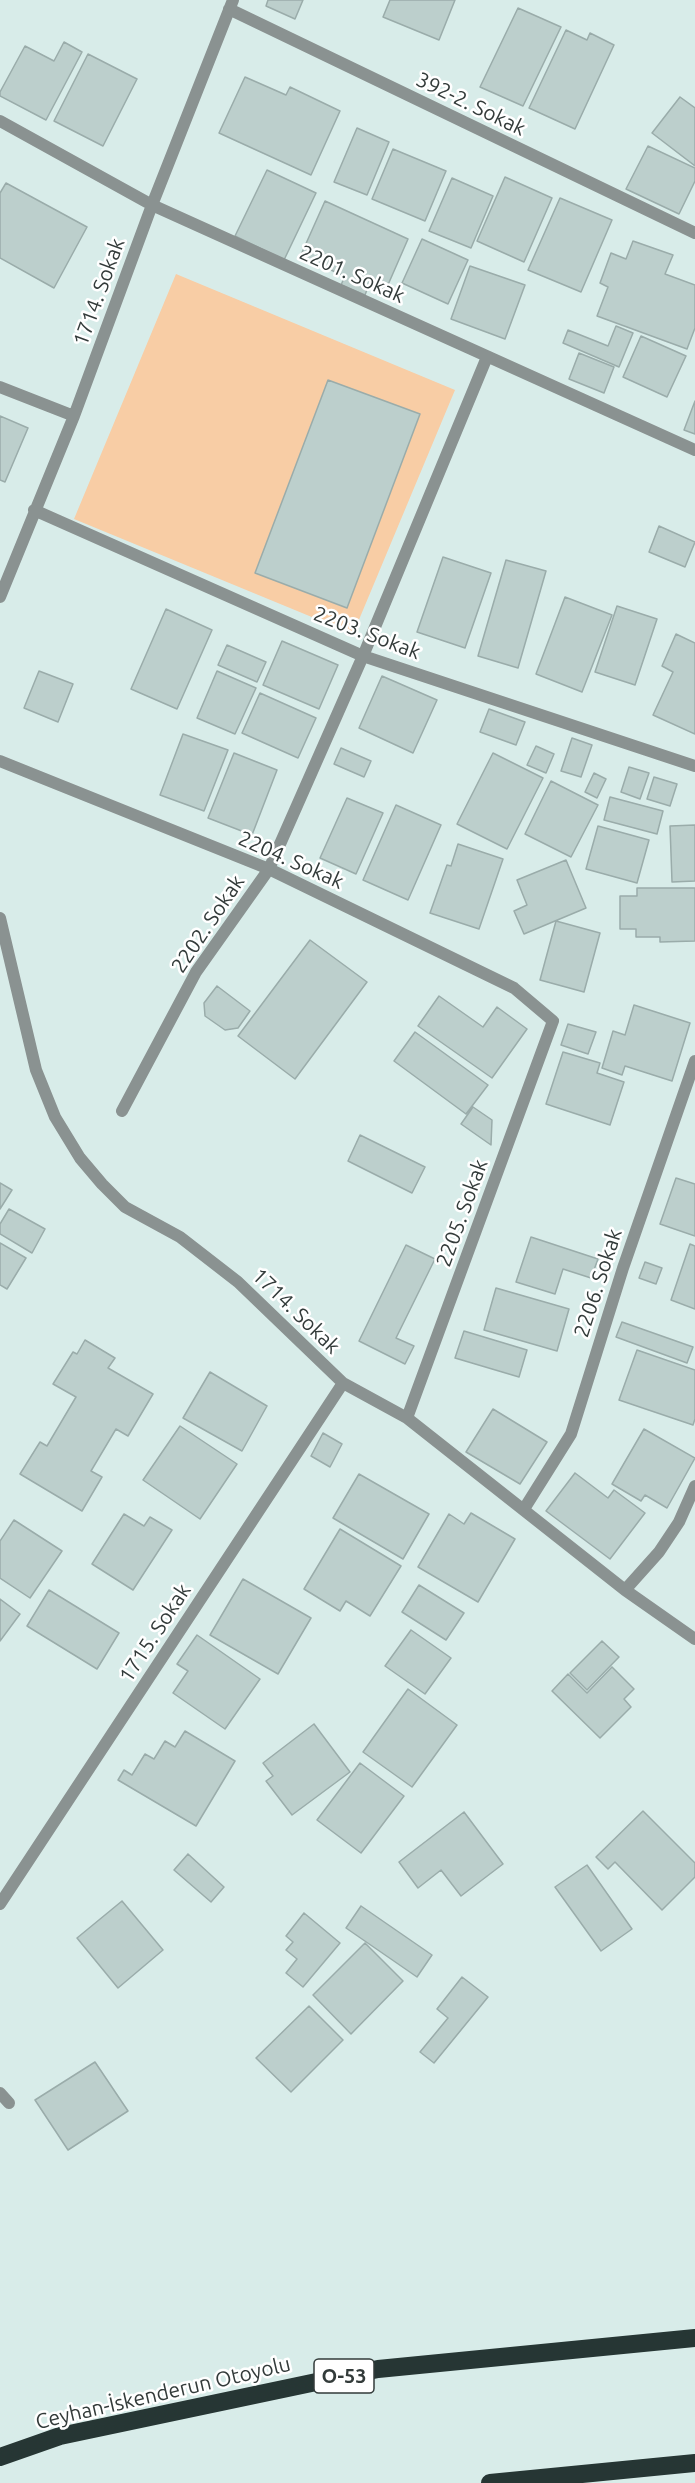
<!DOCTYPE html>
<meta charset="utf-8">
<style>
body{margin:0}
canvas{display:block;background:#d8ece9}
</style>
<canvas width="695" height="2483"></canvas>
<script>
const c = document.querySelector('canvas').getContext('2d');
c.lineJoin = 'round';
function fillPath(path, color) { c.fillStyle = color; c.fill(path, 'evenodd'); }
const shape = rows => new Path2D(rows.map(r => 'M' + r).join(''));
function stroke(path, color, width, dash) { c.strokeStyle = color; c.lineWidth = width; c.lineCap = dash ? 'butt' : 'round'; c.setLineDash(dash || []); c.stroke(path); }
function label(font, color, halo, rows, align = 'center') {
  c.font = font + ' Ubuntu,sans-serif'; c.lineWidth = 5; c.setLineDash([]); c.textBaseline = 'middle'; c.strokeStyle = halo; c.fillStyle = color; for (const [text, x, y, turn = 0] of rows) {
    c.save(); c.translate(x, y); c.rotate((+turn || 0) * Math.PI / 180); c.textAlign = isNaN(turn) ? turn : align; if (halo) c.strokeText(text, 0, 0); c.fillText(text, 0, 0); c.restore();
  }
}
const green = shape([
 [176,274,455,390,353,634,74,519]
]);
const building = shape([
 [268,0,303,0,295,19,266,6,268,0],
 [390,0,455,0,439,40,383,17,390,0],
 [518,8,561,27,523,106,480,87,518,8],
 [566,30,587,40,590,33,614,45,575,129,529,108,566,30],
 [64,42,82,52,46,120,0,96,0,92,25,46,54,61,64,42],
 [88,54,137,79,103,146,54,121,88,54],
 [245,77,286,95,290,87,340,111,311,175,219,133,245,77],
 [680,97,695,108,695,166,652,133,680,97],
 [357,128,389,142,367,195,334,182,357,128],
 [648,146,695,168,695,181,679,214,626,189,648,146],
 [393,149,446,171,425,221,372,199,393,149],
 [267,170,316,193,284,260,235,236,267,170],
 [505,177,552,198,524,262,477,241,505,177],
 [452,178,493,196,471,248,429,231,452,178],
 [6,183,87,227,54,288,0,258,0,193,6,183],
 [560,198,612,220,581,292,528,270,560,198],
 [325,201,408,239,384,294,368,287,365,295,341,285,345,276,300,257,325,201],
 [422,239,468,260,448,304,402,283,422,239],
 [633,241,673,255,665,274,695,285,695,328,687,349,597,316,608,287,600,283,611,253,626,259,633,241],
 [470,266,525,285,505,339,451,319,470,266],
 [616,326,633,333,619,367,563,343,568,330,608,346,616,326],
 [641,336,686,356,667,397,623,377,641,336],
 [579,353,614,367,604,393,569,379,579,353],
 [328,380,420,414,347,608,255,573,328,380],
 [695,401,695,434,684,430,695,401],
 [0,416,28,428,5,482,0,480,0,416],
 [659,526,695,542,685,567,649,552,659,526],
 [443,557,491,573,465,648,417,632,443,557],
 [506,560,546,571,518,668,478,656,506,560],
 [565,597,612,615,582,692,536,674,565,597],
 [617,606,657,619,635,685,595,672,617,606],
 [166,609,212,630,177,709,131,689,166,609],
 [676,634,695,643,695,734,653,715,673,672,662,666,676,634],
 [282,641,338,665,319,709,263,685,282,641],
 [227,645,266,662,257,682,218,665,227,645],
 [39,671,73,684,58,722,24,708,39,671],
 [217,671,256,688,235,734,197,718,217,671],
 [382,676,437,700,413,753,359,728,382,676],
 [260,693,316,718,298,758,242,733,260,693],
 [489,709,525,722,516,745,480,732,489,709],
 [183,734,228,750,204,811,160,795,183,734],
 [572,738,592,745,581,777,561,771,572,738],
 [536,746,554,754,546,773,527,765,536,746],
 [341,748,371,761,364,777,334,764,341,748],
 [234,753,277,770,252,835,208,818,234,753],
 [493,753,543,778,507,849,457,824,493,753],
 [629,767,649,773,640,799,621,792,629,767],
 [594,773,606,779,597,798,585,792,594,773],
 [654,777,677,784,670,806,647,799,654,777],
 [551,781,598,805,571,857,525,834,551,781],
 [610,797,663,811,657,834,604,820,610,797],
 [347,798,383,813,356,874,320,858,347,798],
 [396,805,441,825,408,900,363,880,396,805],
 [695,825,695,881,672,882,670,826,695,825],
 [598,826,649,840,637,883,586,869,598,826],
 [458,844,503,859,479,929,430,913,447,865,451,866,458,844],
 [566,860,586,908,524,934,514,911,527,905,517,880,566,860],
 [637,888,695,888,695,941,660,942,660,937,636,937,636,929,620,929,620,896,637,896,637,888],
 [556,921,600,933,584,992,540,980,556,921],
 [310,940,367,982,295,1079,238,1036,310,940],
 [217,986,250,1011,238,1028,225,1030,205,1016,204,1003,217,986],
 [439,996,483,1027,497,1007,527,1029,492,1078,418,1026,439,996],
 [634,1005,690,1023,672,1081,625,1066,622,1075,602,1068,613,1031,625,1035,634,1005],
 [568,1024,596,1032,588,1054,561,1045,568,1024],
 [415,1032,488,1085,466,1114,394,1061,415,1032],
 [563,1052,600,1063,597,1073,624,1082,610,1125,546,1104,563,1052],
 [473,1107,492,1120,491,1145,461,1124,473,1107],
 [360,1135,425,1167,412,1193,348,1161,360,1135],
 [676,1178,695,1184,695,1236,660,1224,676,1178],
 [0,1183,12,1190,0,1209,0,1183],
 [9,1209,45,1229,32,1253,0,1234,0,1224,9,1209],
 [531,1237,598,1259,591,1278,563,1269,555,1294,516,1282,531,1237],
 [0,1243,26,1258,7,1289,0,1285,0,1243],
 [690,1244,695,1246,695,1309,671,1300,690,1244],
 [406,1245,435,1259,396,1338,414,1346,405,1364,359,1341,406,1245],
 [645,1262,662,1268,656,1284,639,1278,645,1262],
 [496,1288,569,1309,557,1351,484,1330,496,1288],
 [622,1322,693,1347,687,1363,616,1337,622,1322],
 [464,1331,527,1350,519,1377,455,1358,464,1331],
 [85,1340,115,1358,108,1368,153,1394,128,1436,116,1429,91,1471,102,1477,82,1511,20,1474,40,1442,47,1446,76,1397,53,1384,73,1352,77,1354,85,1340],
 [637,1350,695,1370,695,1419,693,1425,619,1400,637,1350],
 [210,1372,267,1406,242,1451,183,1418,210,1372],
 [493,1409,547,1442,520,1484,466,1452,493,1409],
 [180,1426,237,1464,200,1519,143,1480,180,1426],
 [644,1429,695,1458,667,1508,645,1495,641,1501,612,1484,644,1429],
 [323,1433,342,1444,330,1467,311,1456,323,1433],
 [575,1473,608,1498,614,1490,645,1513,610,1559,546,1511,575,1473],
 [359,1474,429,1514,403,1559,333,1518,359,1474],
 [471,1513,515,1539,478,1602,418,1567,449,1514,464,1524,471,1513],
 [124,1514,144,1526,150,1517,172,1530,133,1590,92,1564,124,1514],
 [14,1520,62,1551,30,1598,0,1578,0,1541,14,1520],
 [340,1529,401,1566,370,1616,346,1601,340,1611,304,1589,340,1529],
 [243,1579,311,1618,278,1674,210,1635,243,1579],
 [419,1585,464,1613,446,1640,402,1612,419,1585],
 [49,1590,119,1633,97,1669,27,1626,49,1590],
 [0,1599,20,1614,0,1641,0,1599],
 [411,1630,451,1658,425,1694,385,1666,411,1630],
 [197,1635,260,1679,225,1729,173,1693,188,1671,177,1664,197,1635],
 [602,1641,619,1657,587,1690,570,1673,602,1641],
 [612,1667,634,1689,624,1699,631,1707,600,1738,552,1691,568,1674,587,1693,612,1667],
 [408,1689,457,1725,412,1787,363,1752,408,1689],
 [314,1724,350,1772,292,1815,266,1781,273,1776,263,1763,314,1724],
 [185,1731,235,1761,196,1826,118,1780,124,1770,132,1775,145,1754,154,1759,165,1741,175,1747,185,1731],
 [360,1763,404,1796,361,1853,317,1820,360,1763],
 [643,1811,695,1863,695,1877,662,1910,615,1862,608,1869,596,1857,643,1811],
 [464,1812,503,1864,461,1896,441,1870,418,1888,399,1862,464,1812],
 [188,1854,224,1887,211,1902,174,1870,188,1854],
 [587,1865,632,1929,601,1951,555,1887,587,1865],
 [122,1901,163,1950,118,1988,77,1938,122,1901],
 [361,1906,432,1955,417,1977,346,1928,361,1906],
 [304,1913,340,1943,303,1987,286,1973,297,1959,286,1950,293,1942,286,1936,304,1913],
 [365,1943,403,1981,351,2034,313,1995,365,1943],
 [462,1977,488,1997,434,2063,420,2052,448,2018,437,2009,462,1977],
 [309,2006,343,2040,291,2092,256,2058,309,2006],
 [95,2062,128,2111,68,2150,35,2100,95,2062]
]);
const minor = shape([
 [229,9,695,233],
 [0,121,152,205,695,450],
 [0,387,74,416],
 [34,510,363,656,695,766],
 [0,597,74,416,152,205,233,0],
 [0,761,269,869,514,988,553,1021,407,1418],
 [0,918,36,1070,55,1117,80,1158,102,1184,125,1207,180,1237,238,1282,343,1383,407,1418,625,1590,695,1639],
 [122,1111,196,972,269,869,363,656,487,357],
 [524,1509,571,1434,623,1268,695,1061],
 [625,1590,659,1552,679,1522,695,1486],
 [0,1904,343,1383],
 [0,2093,9,2103]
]);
const motorway = shape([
 [0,2457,60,2436,378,2369,695,2338],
 [490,2483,695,2463]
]);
const shields = [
 [344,2376,60]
];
const shieldNames = [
 ["O-53",344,2376]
];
const streetNames = [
 ["392-2. Sokak",471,104,26],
 ["2201. Sokak",352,274,24],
 ["1714. Sokak",99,292,-70],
 ["2203. Sokak",367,633,21],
 ["2204. Sokak",291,860,24],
 ["2202. Sokak",208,924,-56],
 ["2205. Sokak",462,1213,-70],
 ["2206. Sokak",598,1283,-72],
 ["1714. Sokak",296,1311,44],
 ["1715. Sokak",155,1633,-57],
 ["Ceyhan-İskenderun Otoyolu",163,2393,-13]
];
fillPath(green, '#f8cda5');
fillPath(building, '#bccfcc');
stroke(building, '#9aacaa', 1.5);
stroke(minor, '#8a9291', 12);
stroke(motorway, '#263634', 18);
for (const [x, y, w] of shields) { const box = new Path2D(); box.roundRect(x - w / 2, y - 17, w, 34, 4.5); c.fillStyle = '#fff'; c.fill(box); stroke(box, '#333b3a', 1.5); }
label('bold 20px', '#333b3a', null, shieldNames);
label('21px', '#333b3a', '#fff', streetNames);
</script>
